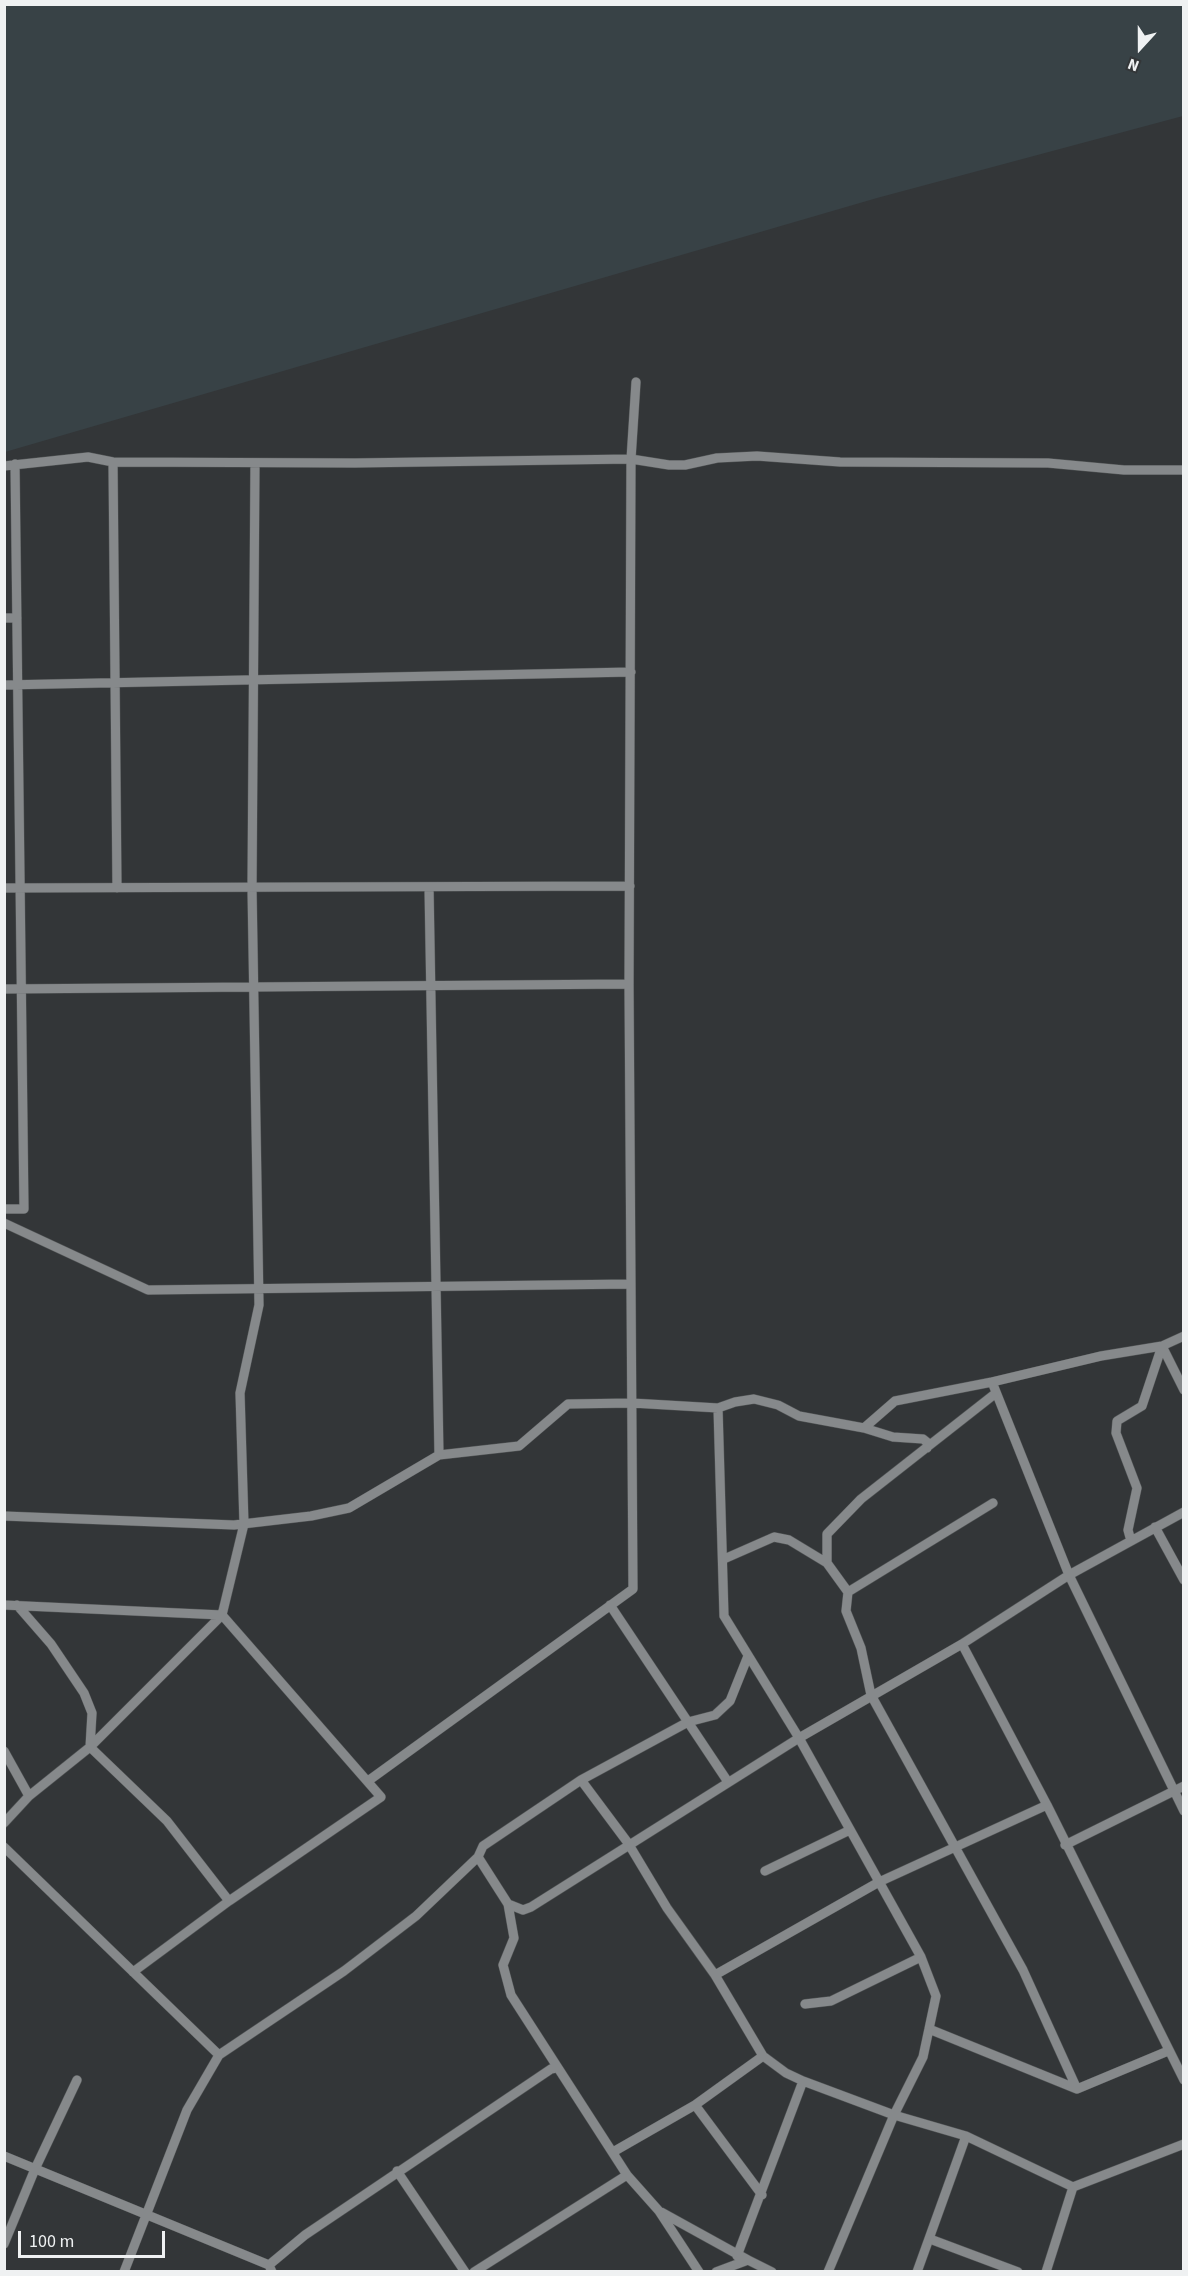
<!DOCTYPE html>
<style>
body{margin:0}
#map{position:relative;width:1188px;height:2276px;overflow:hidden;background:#333638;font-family:"Source Sans 3",sans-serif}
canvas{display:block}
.frame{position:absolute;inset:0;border:6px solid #eff1f2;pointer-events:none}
.north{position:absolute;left:1110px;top:18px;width:60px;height:60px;-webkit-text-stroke:4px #333638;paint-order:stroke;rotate:201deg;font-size:16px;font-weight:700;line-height:24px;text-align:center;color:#eff1f2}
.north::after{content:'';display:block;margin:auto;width:21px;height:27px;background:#eff1f2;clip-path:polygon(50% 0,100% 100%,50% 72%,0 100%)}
.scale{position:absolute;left:18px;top:2231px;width:147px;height:27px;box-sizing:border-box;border:3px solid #eff1f2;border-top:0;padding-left:8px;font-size:18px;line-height:21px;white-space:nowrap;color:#eff1f2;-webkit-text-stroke:4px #333638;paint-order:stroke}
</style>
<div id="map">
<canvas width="1188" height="2276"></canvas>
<div class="frame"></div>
<div class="north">N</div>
<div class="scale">100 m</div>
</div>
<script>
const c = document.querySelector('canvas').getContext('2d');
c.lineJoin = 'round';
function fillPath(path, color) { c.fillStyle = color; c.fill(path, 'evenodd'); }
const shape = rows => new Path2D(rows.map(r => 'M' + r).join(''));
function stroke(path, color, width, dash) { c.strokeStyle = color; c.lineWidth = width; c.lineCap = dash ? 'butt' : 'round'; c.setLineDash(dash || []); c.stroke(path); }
const built = shape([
 [5,4,1183,5,1183,116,877,198,5,452]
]);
const minor = shape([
 [113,462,117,888],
 [4,466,88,457,113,462,355,463,631,459,669,465,685,465,717,458,757,456,840,462,1048,463,1124,470,1184,470],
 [4,618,17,618],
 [4,685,631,672],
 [4,888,630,886],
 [4,989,629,984],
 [4,1209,24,1209,15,464],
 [4,1223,148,1290,631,1284],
 [1162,1346,1184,1390],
 [992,1382,1069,1575,1184,1811],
 [718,1408,724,1616,799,1738,921,1957,936,1996,923,2057,894,2115,828,2272],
 [864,1428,893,1437,923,1439,928,1443,927,1448],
 [439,1455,519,1446,568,1404,632,1403,718,1408,735,1402,754,1399,778,1405,799,1416,864,1428,895,1401,992,1382,1101,1356,1162,1346,1184,1336],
 [4,1516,234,1525,311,1516,349,1508,439,1455,429,887],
 [1155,1527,1184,1580],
 [1131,1541,1128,1530,1137,1488,1116,1433,1117,1421,1142,1406,1162,1346],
 [724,1559,774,1537,789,1540,827,1563,848,1592,846,1611,861,1648,871,1695,1023,1970,1077,2089],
 [827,1563,827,1534,861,1499,996,1393],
 [848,1592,993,1503],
 [4,1605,222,1615,244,1524,240,1393,259,1305,252,888,255,463],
 [17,1605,51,1644,84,1693,92,1713,90,1747,167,1821,229,1901],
 [610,1605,728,1782],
 [962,1644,1047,1805,1184,2080],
 [4,1751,29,1796],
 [581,1780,628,1843,667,1908,715,1975,763,2056,786,2073,803,2081,894,2115,966,2136,1073,2187],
 [368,1781,633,1589,629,984,631,459,636,382],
 [4,1823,29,1796,90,1747,222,1615,381,1797,229,1901,133,1972],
 [1065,1845,1184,1786],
 [4,1847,219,2055],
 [765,1871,850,1830],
 [508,1904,523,1910,531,1907,799,1738,962,1644,1069,1575,1184,1512],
 [715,1975,879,1882,1047,1805],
 [805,2004,831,2001,921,1957],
 [929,2029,1077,2089,1168,2051],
 [695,2105,762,2195],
 [613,2152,695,2105,763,2056],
 [4,2156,269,2265],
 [397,2171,465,2272],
 [661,2212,748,2260],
 [930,2239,1018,2272],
 [4,2244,35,2169,77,2080],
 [737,2256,803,2081],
 [124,2272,187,2110,219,2055,344,1971,416,1916,478,1857],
 [272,2272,269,2265,305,2235,551,2069,556,2068],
 [474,2272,627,2175],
 [699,2272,659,2211,627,2175,511,1995,503,1965,514,1938,508,1904,478,1857,483,1846,581,1780,688,1722,715,1715,730,1701,748,1656],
 [716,2272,748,2260,772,2272],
 [917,2272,966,2136],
 [1046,2272,1073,2187,1184,2144]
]);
fillPath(built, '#384246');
stroke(minor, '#525556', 10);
stroke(minor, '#86898b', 9);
</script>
